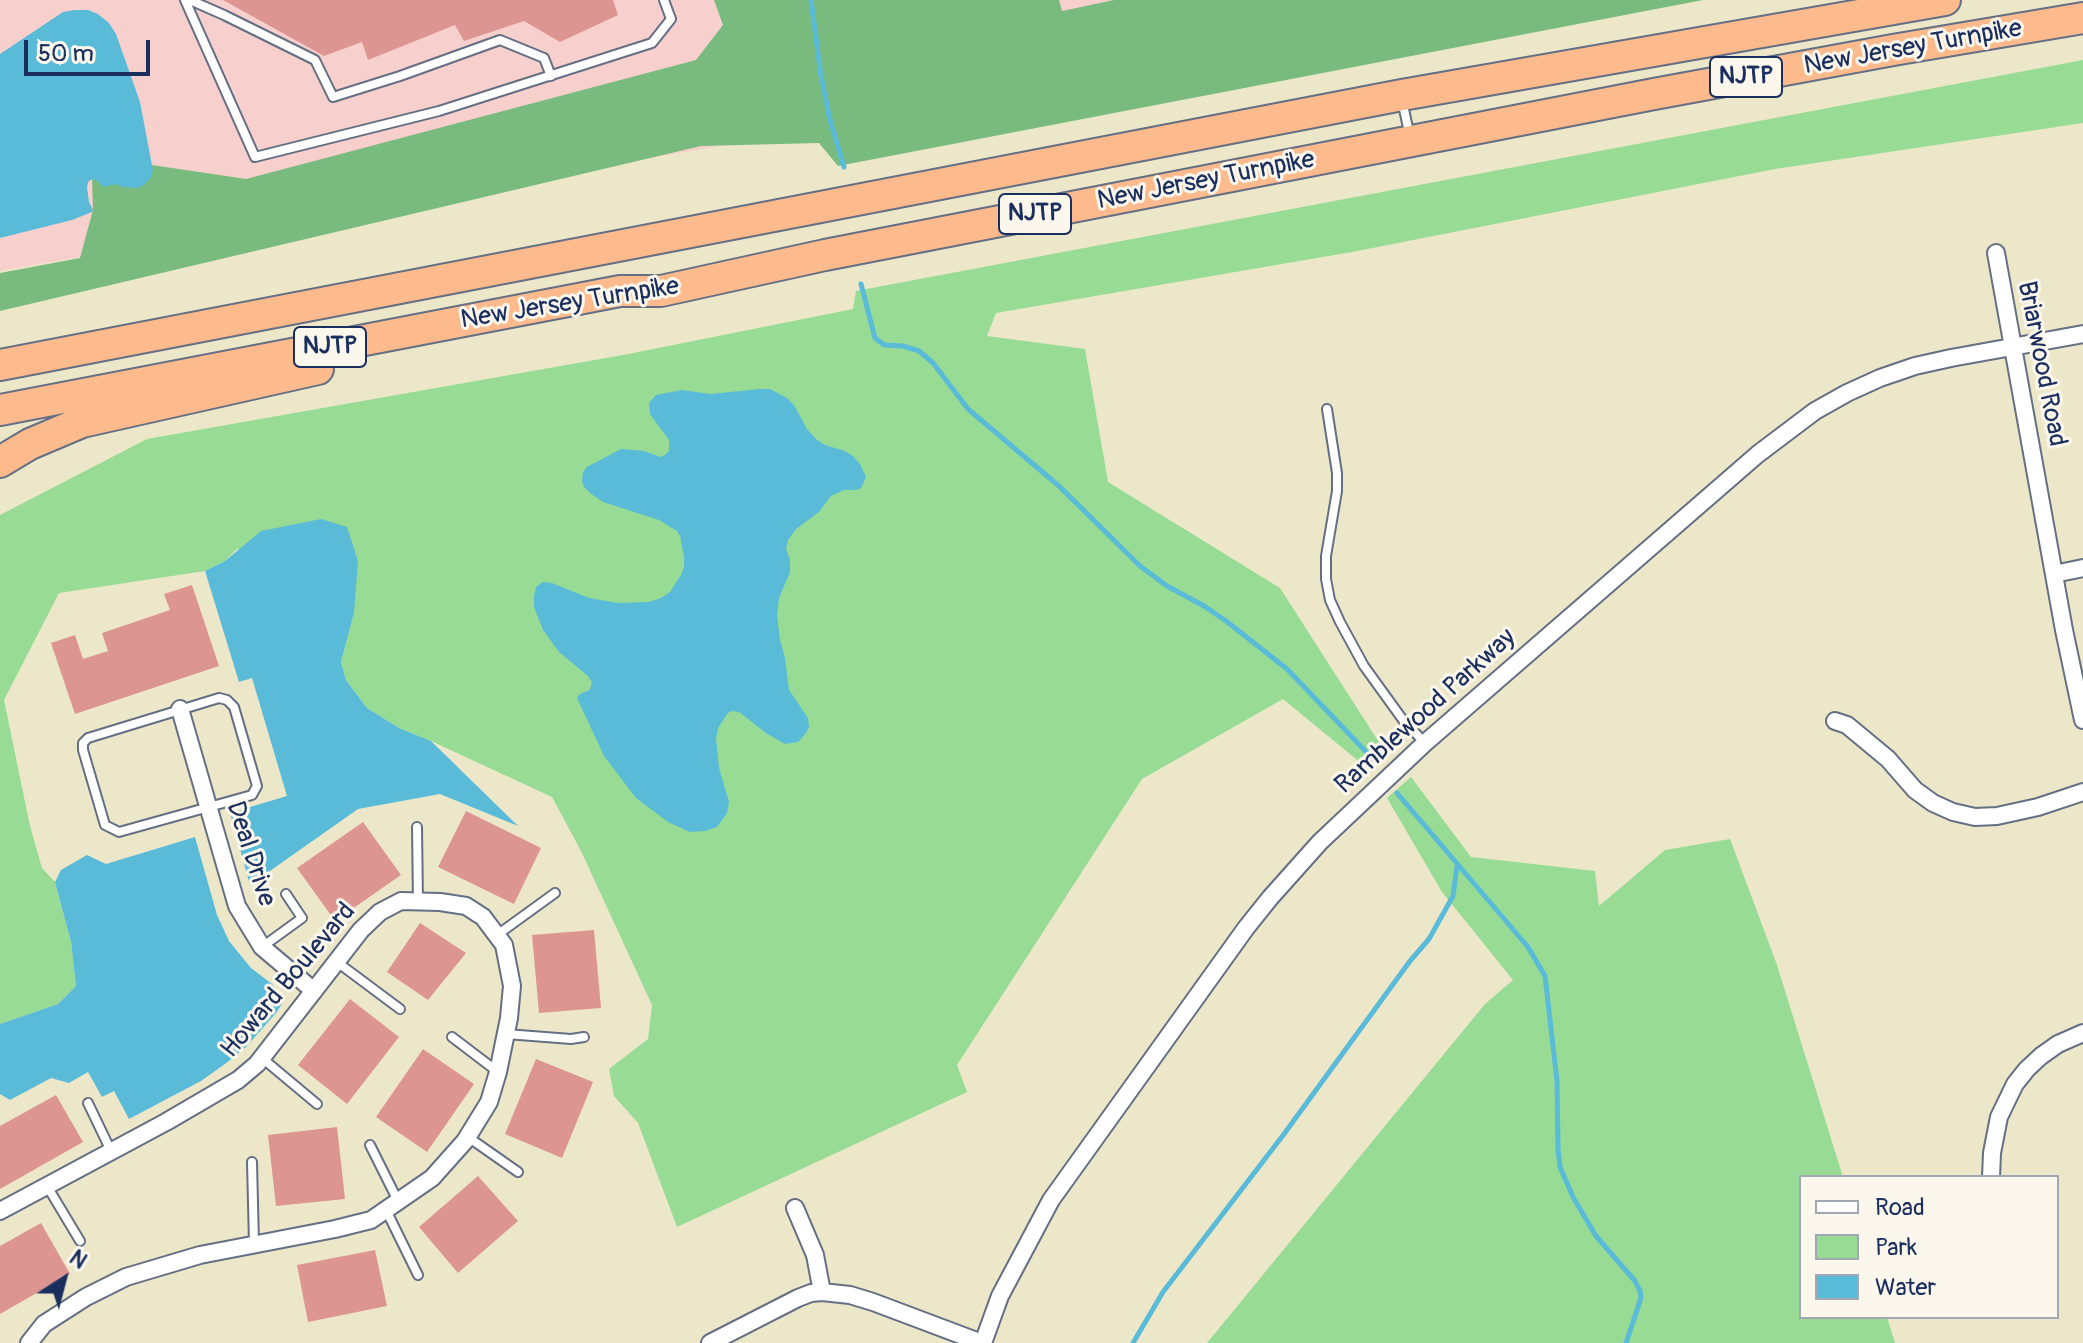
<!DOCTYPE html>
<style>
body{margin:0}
#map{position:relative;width:2083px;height:1343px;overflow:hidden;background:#ede7ca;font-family:Pangolin,sans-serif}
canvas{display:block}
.legend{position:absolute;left:1799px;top:1175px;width:260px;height:144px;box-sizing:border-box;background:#fbf7ec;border:2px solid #a1a7b3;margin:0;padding:10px 14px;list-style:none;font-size:24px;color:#1b2f5e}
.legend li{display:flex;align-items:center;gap:16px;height:40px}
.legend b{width:40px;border:2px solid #a1a7b3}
.north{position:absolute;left:24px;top:1239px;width:80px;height:80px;-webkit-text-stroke:6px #fbf7ec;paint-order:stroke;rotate:36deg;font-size:22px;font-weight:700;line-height:32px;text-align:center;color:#1b2f5e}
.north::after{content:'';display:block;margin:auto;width:28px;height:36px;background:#1b2f5e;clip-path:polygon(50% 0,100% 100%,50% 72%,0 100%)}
.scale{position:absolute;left:24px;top:40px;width:126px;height:36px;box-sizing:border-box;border:4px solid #1b2f5e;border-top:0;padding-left:10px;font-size:24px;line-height:28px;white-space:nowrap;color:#1b2f5e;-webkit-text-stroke:6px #fbf7ec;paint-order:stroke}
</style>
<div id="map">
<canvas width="2083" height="1343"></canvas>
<ul class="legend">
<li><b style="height:10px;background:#fff"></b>Road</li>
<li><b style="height:22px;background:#97db94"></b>Park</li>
<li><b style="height:22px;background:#5abbd8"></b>Water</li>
</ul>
<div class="north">N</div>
<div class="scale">50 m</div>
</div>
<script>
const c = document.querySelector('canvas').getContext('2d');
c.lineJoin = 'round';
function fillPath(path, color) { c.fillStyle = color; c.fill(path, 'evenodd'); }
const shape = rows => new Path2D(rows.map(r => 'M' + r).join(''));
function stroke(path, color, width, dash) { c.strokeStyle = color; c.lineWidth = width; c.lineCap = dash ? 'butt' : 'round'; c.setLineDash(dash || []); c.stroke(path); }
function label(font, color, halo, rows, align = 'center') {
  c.font = font + ' Pangolin,sans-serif'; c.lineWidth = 6; c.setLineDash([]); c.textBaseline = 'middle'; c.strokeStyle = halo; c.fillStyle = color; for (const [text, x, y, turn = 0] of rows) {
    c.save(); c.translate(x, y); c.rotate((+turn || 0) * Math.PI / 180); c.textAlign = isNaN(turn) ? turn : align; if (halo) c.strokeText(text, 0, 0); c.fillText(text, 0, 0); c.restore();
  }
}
const built = shape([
 [0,0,1531,0,1140,73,0,271]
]);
const green = shape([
 [2083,60,2083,123,1775,169,1352,252,996,313,987,336,1085,349,1108,482,1280,588,1382,747,1362,764,1283,699,1142,779,957,1065,967,1092,677,1227,638,1123,614,1096,609,1069,648,1039,652,1005,581,851,552,797,431,741,399,728,367,708,346,680,341,662,354,613,237,549,225,561,205,571,59,593,4,700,30,826,42,868,55,882,71,942,76,986,58,1004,0,1024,0,515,147,439,623,355,853,309,856,291],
 [1411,777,1471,857,1595,871,1599,906,1665,850,1730,839,1777,965,1843,1177,1801,1177,1801,1317,1887,1317,1895,1343,1207,1343,1485,1004,1513,980,1442,892,1387,798]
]);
const forest = shape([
 [714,0,1059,0,1062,11,1114,0,1703,0,838,166,819,143,701,146,0,311,0,273,80,258,93,210,92,179,137,188,152,165,246,179,696,60,723,25]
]);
const water = shape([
 [74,10,88,10,98,14,109,23,116,34,140,102,151,160,153,170,151,177,144,185,138,188,122,187,116,184,103,187,98,181,92,179,88,182,87,187,89,202,93,210,92,212,72,220,0,238,0,54,63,12],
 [760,389,770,389,787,398,794,405,807,429,816,439,825,445,845,451,853,456,860,464,866,477,861,488,856,490,844,490,831,496,819,512,796,529,788,540,786,549,790,560,790,572,779,598,777,616,780,640,785,658,789,690,808,718,809,727,806,733,798,742,785,744,766,733,739,712,732,711,728,713,718,728,716,738,719,768,729,802,727,813,717,827,705,831,690,832,668,822,636,798,604,756,577,698,580,694,590,690,592,682,588,676,559,652,543,630,534,607,534,596,536,587,543,582,552,583,589,598,618,603,649,602,661,598,670,592,681,575,684,567,684,556,680,536,677,531,659,520,603,502,590,493,584,487,582,481,583,472,587,467,621,449,644,451,661,457,665,455,669,451,669,440,650,414,649,403,656,395,682,390,710,394],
 [321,519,347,527,358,561,354,613,341,662,346,680,367,708,399,728,431,741,518,826,440,794,358,809,250,885,230,813,287,796,252,678,239,682,205,571,225,561,261,531],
 [195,837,217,915,229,941,251,968,272,984,283,998,282,1004,276,1013,246,1047,225,1064,201,1081,129,1119,114,1091,102,1097,88,1072,69,1083,51,1078,10,1100,0,1094,0,1024,58,1004,76,986,71,942,55,882,61,870,87,855,106,864]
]);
const stream = shape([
 [811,0,821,76,830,120,844,167],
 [861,284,875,338,884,345,903,346,919,351,933,363,968,409,1059,486,1140,566,1167,586,1204,606,1226,621,1287,669,1374,760],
 [1397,793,1528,947,1545,976,1557,1081,1558,1149,1560,1167,1573,1197,1596,1236,1635,1281,1640,1291,1641,1298,1626,1343],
 [1133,1343,1163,1292,1284,1134,1410,961,1429,939,1453,896,1457,866]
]);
const building = shape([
 [223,0,613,0,618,15,560,42,524,21,464,41,455,25,368,60,362,42,324,56],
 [192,585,219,666,75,714,51,643,75,635,83,659,108,651,102,633,170,610,164,594],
 [466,811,541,848,514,904,438,867],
 [363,822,401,875,335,921,297,868],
 [420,923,466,953,428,1000,387,972],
 [594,930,601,1008,539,1013,532,935],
 [350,999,399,1037,347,1104,298,1065],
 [423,1049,474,1084,427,1152,376,1117],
 [536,1059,593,1082,562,1158,505,1134],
 [56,1095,83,1142,0,1189,0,1126],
 [337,1127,345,1199,276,1206,268,1135],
 [478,1176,518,1221,458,1273,419,1227],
 [41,1223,70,1274,0,1314,0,1246],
 [375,1250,387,1306,308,1322,297,1265]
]);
const service = shape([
 [185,0,255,157,439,111,652,43,671,19,664,0],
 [190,0,224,15,315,60,333,97,400,76,500,40,544,58,551,76],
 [1402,100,1410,137],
 [1327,409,1337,473,1337,491,1326,556,1326,579,1330,600,1340,622,1364,666,1403,720,1425,743],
 [219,698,227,700,234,707,257,786,252,795,119,832,105,825,83,750,83,743,88,738,219,698],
 [417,827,418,901],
 [497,935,555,893],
 [262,947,302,918,286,894],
 [337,962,400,1009],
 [506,1034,571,1039,584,1037],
 [452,1037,498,1072],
 [262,1058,317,1104],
 [88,1103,111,1151],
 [468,1137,518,1172],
 [370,1145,398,1201],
 [252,1162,254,1244],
 [47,1186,80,1241],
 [386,1210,418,1275]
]);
const minor = shape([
 [1996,253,2064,630,2083,720],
 [2054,574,2083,568],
 [180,709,237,906,262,947,314,991],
 [1835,721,1847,725,1888,759,1915,790,1933,803,1953,812,1975,817,1997,816,2038,807,2083,792],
 [1991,1177,1992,1153,1999,1117,2015,1084,2027,1069,2041,1056,2058,1044,2083,1033],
 [795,1208,815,1255,822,1292],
 [0,1211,166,1122,238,1080,257,1064,361,930,380,912,401,901,440,902,466,906,483,917,504,945,512,986,509,1018,498,1072,489,1102,465,1141,432,1178,371,1220,335,1229,200,1255,126,1277,86,1297,44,1324,29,1343],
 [710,1343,798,1298,811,1293,822,1292,850,1295,873,1302,982,1343],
 [983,1343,1000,1296,1051,1200,1246,928,1270,898,1320,842,1425,743,1758,454,1815,411,1847,393,1880,378,1915,366,1951,358,2083,334]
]);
const motorway = shape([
 [0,365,1402,95,1945,0],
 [0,410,620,291,661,291,825,255,1654,94,1893,50,2083,18],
 [0,462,30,444,82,422,318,369]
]);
const shields = [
 [1746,77,72],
 [1035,214,72],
 [330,347,72]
];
const shieldNames = [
 ["NJTP",1746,77],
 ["NJTP",1035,214],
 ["NJTP",330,347]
];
const streetNames = [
 ["New Jersey Turnpike",1913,48,-10],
 ["New Jersey Turnpike",1206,181,-11],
 ["New Jersey Turnpike",570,304,-9],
 ["Briarwood Road",2041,364,79],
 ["Ramblewood Parkway",1426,712,-42],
 ["Deal Drive",250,854,72],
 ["Howard Boulevard",289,981,-50]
];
fillPath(built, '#f7d0cd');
fillPath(green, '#97db94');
fillPath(forest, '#79bb7e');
fillPath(water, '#5abbd8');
stroke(stream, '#5abbd8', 5);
fillPath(building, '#dd9592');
stroke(service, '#646f84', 12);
stroke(minor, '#646f84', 20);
stroke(motorway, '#646f84', 34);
stroke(service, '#fff', 8);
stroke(minor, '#fff', 16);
stroke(motorway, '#fcba8d', 30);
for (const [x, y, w] of shields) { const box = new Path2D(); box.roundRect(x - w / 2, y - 20, w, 40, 6); c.fillStyle = '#fbf7ec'; c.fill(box); stroke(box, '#1b2f5e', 2); }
label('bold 24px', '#1b2f5e', null, shieldNames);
label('26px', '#1b2f5e', '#fbf7ec', streetNames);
</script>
